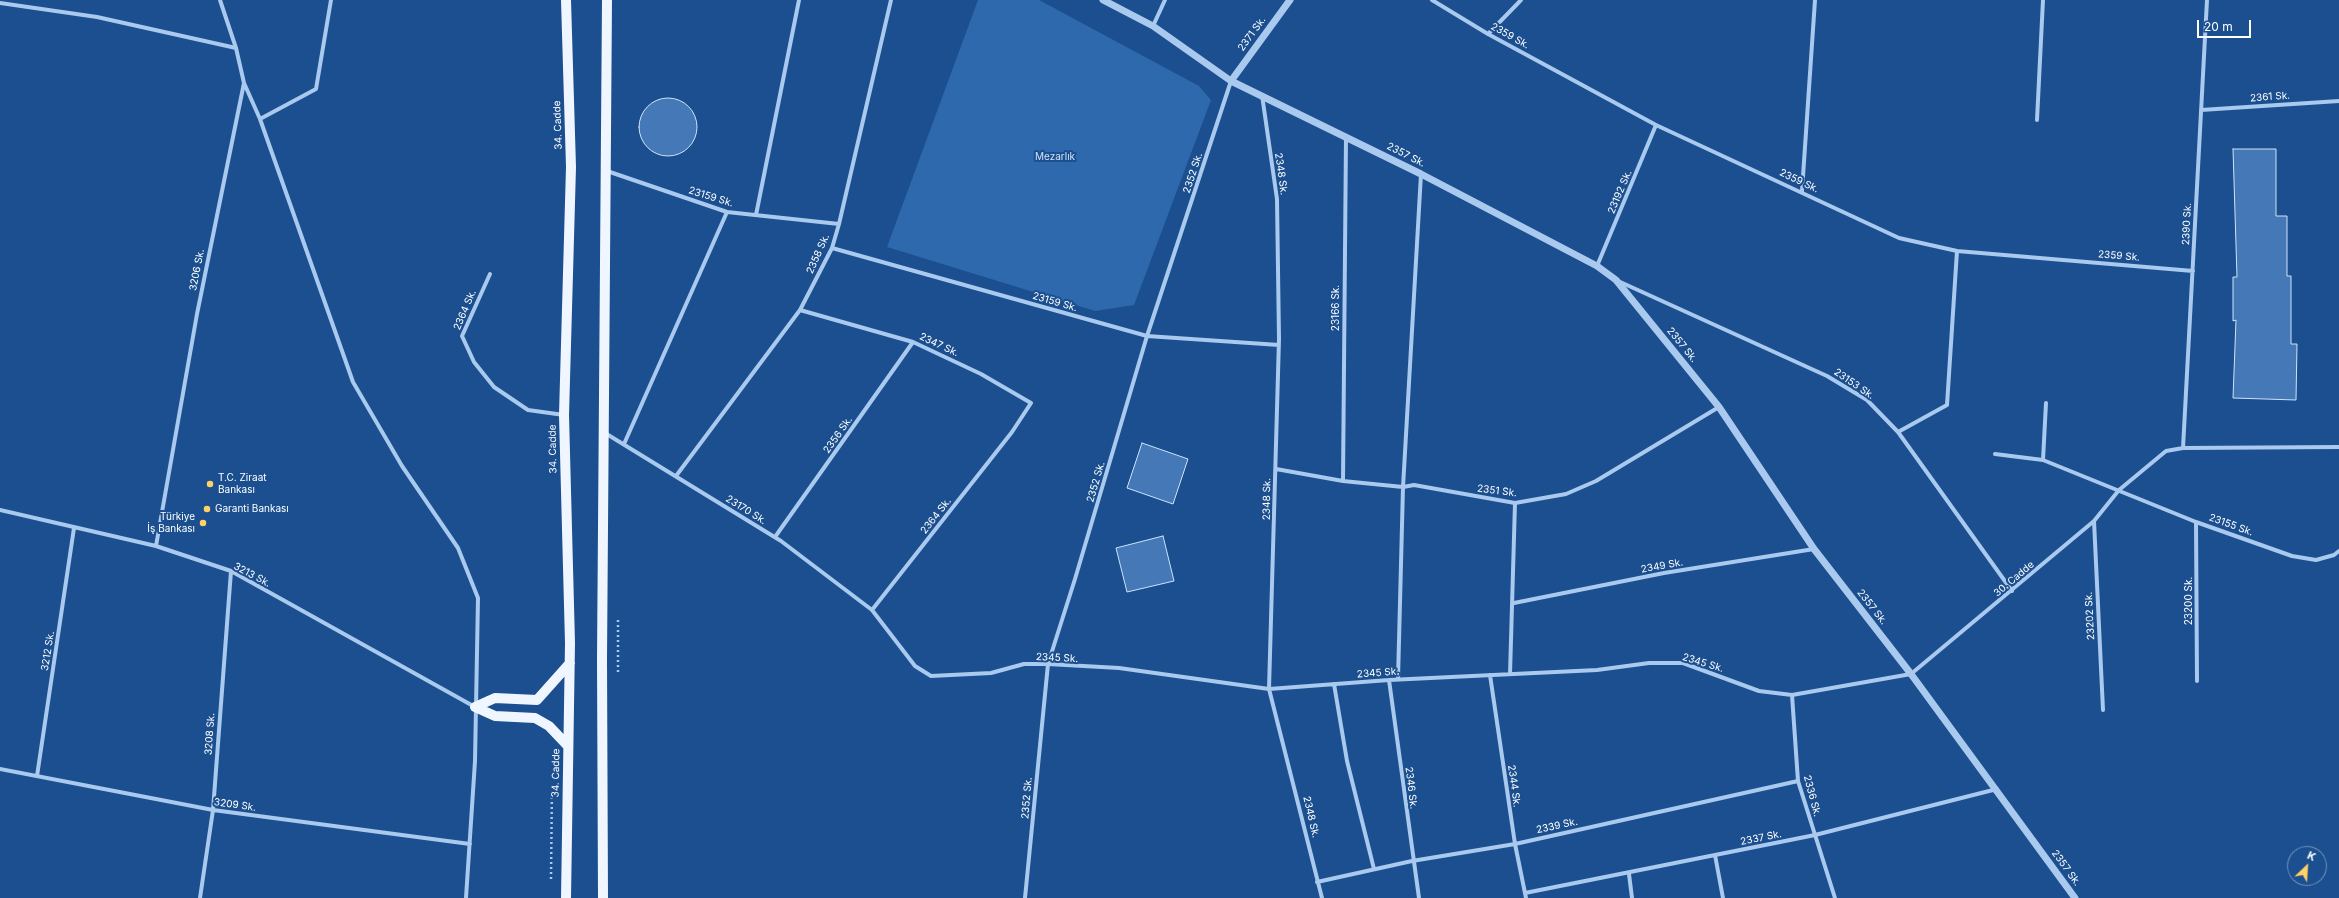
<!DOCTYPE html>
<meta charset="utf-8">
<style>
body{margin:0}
#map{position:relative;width:2339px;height:898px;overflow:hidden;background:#1b4f8f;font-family:Inter,sans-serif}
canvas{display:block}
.north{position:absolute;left:2287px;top:846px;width:40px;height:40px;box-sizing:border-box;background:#1b4f8f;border:1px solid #7695bc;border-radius:50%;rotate:25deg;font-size:11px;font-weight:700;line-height:16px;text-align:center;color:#fff}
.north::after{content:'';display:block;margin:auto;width:14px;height:18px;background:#ffd166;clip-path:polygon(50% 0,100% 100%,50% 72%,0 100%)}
.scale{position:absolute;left:2197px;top:20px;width:54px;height:18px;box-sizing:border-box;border:2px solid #fff;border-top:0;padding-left:5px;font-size:12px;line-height:14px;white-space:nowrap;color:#fff;-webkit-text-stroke:3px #1b4f8f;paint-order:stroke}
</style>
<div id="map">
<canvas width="2339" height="898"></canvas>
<div class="north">K</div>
<div class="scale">20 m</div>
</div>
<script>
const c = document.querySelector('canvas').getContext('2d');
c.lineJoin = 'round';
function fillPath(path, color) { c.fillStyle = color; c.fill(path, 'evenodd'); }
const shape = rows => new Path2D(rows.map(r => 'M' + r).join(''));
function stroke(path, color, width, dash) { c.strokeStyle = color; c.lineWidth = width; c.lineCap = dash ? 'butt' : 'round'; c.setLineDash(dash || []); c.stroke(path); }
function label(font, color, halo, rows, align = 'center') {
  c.font = font + ' Inter,sans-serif'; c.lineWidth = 4; c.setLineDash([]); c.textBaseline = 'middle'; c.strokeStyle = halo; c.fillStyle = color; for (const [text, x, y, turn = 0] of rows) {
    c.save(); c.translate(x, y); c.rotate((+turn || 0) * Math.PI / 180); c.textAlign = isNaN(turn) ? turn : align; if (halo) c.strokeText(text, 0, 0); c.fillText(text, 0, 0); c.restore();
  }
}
const green = shape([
 [978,0,1039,0,1199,86,1211,100,1134,305,1095,311,887,247]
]);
const building = shape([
 '639 127a29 29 0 1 1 58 0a29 29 0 1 1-58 0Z',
 [2233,149,2276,149,2276,216,2287,216,2287,276,2291,276,2291,344,2297,344,2296,400,2233,398,2236,320,2233,321,2233,277,2237,277,2233,149],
 [1142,443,1188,459,1173,504,1127,488,1142,443],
 [1163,536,1174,581,1127,592,1116,548,1163,536]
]);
const path = shape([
 [618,672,618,619],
 [551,879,552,784]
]);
const minor = shape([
 [1432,0,1488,34,1656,125,1899,238,1957,251,2193,271],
 [0,3,97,17,236,48],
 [1153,26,1165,0],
 [1488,34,1521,0],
 [244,83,260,119,353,382,402,466,458,548,478,598,475,761,466,898],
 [1262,95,1277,199,1279,339,1269,689,1322,898],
 [2201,110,2339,101],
 [260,119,316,89,331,0],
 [2037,120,2043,0],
 [607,171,727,212,839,224],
 [1802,191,1815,0],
 [756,215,799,0],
 [832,248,1147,336,1279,345],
 [1597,266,1656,125],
 [490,274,462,336,474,362,494,387,528,410,564,415],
 [1618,281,1827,376,1867,400,1898,432,2012,591],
 [800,310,913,342,981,374,1031,403,1012,432,872,610],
 [1898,432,1947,405,1957,251],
 [605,433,781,541,872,610,915,666,931,676,991,673,1024,664,1048,664,1119,668,1269,689,1389,680,1597,670,1649,663,1683,663,1759,691,1792,695,1911,674,2094,521,2119,490,2166,451,2183,448,2339,447],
 [624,444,727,212],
 [2183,448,2207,0],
 [1995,454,2043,460,2196,522,2292,556,2316,560,2334,555,2339,551],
 [2043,460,2046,403],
 [1276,469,1343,481,1403,487,1414,485,1515,503,1566,494,1596,481,1719,407],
 [676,476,800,310,832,248,839,224,891,0],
 [1343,481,1346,136],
 [0,510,156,546,231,571,475,707],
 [2094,521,2103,710],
 [2196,522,2197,681],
 [775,537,913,342],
 [156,546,197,314,244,83,236,48,220,0],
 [1514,603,1664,573,1814,549],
 [1510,674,1515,503],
 [1490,675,1515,844,1526,898],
 [1398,679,1403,487,1421,174],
 [1389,680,1419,898],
 [1334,684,1347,761,1374,869],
 [1792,695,1798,781,1835,898],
 [0,769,213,810,470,844],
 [37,776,74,528],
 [1715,855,1723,898],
 [1629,874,1632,898],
 [1317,882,1412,861,1515,844,1798,781],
 [1525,893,1815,835,1997,789],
 [200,898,213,810,231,571],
 [1025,898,1048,664,1075,579,1147,336,1231,81]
]);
const tertiary = shape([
 [1103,0,1153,26,1231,81,1421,174,1597,266,1616,280,1719,407,1814,549,1911,674,2075,898],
 [1231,81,1290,0]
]);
const primary = shape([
 [568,746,549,726,535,718,495,716,475,707,495,698,537,700,570,663],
 [566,898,570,643,564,415,571,167,566,0],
 [603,898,602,659,607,0]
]);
const markers = [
 [210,484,4,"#ffd166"],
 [207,509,4,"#ffd166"],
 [203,523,4,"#ffd166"]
];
const streetNames = [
 ["2371 Sk.",1252,34,-54],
 ["2359 Sk.",1510,36,29],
 ["2361 Sk.",2270,97,-4],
 ["34. Cadde",558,125,-92],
 ["2357 Sk.",1406,155,27],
 ["2352 Sk.",1193,173,-72],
 ["2348 Sk.",1281,174,82],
 ["2359 Sk.",1799,181,25],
 ["23192 Sk.",1620,192,-67],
 ["23159 Sk.",711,197,17],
 ["2390 Sk.",2187,224,-87],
 ["2358 Sk.",818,254,-66],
 ["2359 Sk.",2119,256,5],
 ["3206 Sk.",197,270,-79],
 ["23159 Sk.",1055,302,16],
 ["23166 Sk.",1336,308,-90],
 ["2364 Sk.",465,310,-67],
 ["2347 Sk.",939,345,25],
 ["2357 Sk.",1682,345,51],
 ["23153 Sk.",1854,384,34],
 ["2356 Sk.",838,435,-55],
 ["34. Cadde",553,449,-91],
 ["2352 Sk.",1096,482,-74],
 ["2351 Sk.",1497,491,7],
 ["2348 Sk.",1267,499,-89],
 ["23170 Sk.",746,510,32],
 ["2364 Sk.",936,516,-52],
 ["23155 Sk.",2231,525,20],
 ["2349 Sk.",1662,566,-10],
 ["3213 Sk.",252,575,28],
 ["30. Cadde",2014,579,-40],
 ["23200 Sk.",2189,601,-90],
 ["2357 Sk.",1872,607,52],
 ["23202 Sk.",2090,616,-93],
 ["3212 Sk.",48,651,-81],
 ["2345 Sk.",1057,658,3],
 ["2345 Sk.",1703,663,17],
 ["2345 Sk.",1378,673,-4],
 ["3208 Sk.",210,734,-86],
 ["34. Cadde",556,773,-89],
 ["2344 Sk.",1514,786,82],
 ["2346 Sk.",1411,788,83],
 ["2336 Sk.",1812,796,75],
 ["2352 Sk.",1027,798,-85],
 ["3209 Sk.",235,805,8],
 ["2348 Sk.",1311,817,77],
 ["2339 Sk.",1557,826,-12],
 ["2337 Sk.",1761,838,-11],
 ["2357 Sk.",2066,868,54]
];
const parkNames = [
 ["Mezarlık",1055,157]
];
const poiNames = [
 ["T.C. Ziraat",218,478],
 ["Bankası",218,490],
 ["Garanti Bankası",215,509],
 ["Türkiye",195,517,"right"],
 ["İş Bankası",195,529,"right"]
];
fillPath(green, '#2e69ad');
fillPath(building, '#4478b7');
stroke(building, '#cfe3fa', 1);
stroke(path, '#a9c9ee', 2.5, [2, 3]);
stroke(minor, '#a9c9ee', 4);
stroke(tertiary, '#a9c9ee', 7);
stroke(primary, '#f0f6ff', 10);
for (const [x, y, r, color] of markers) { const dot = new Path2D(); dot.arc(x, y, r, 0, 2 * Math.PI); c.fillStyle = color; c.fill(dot); stroke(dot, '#1b4f8f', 1.5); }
label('10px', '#fff', '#1b4f8f', streetNames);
label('10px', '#cfe3fa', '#1b4f8f', parkNames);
label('10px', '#fff', '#1b4f8f', poiNames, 'left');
</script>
